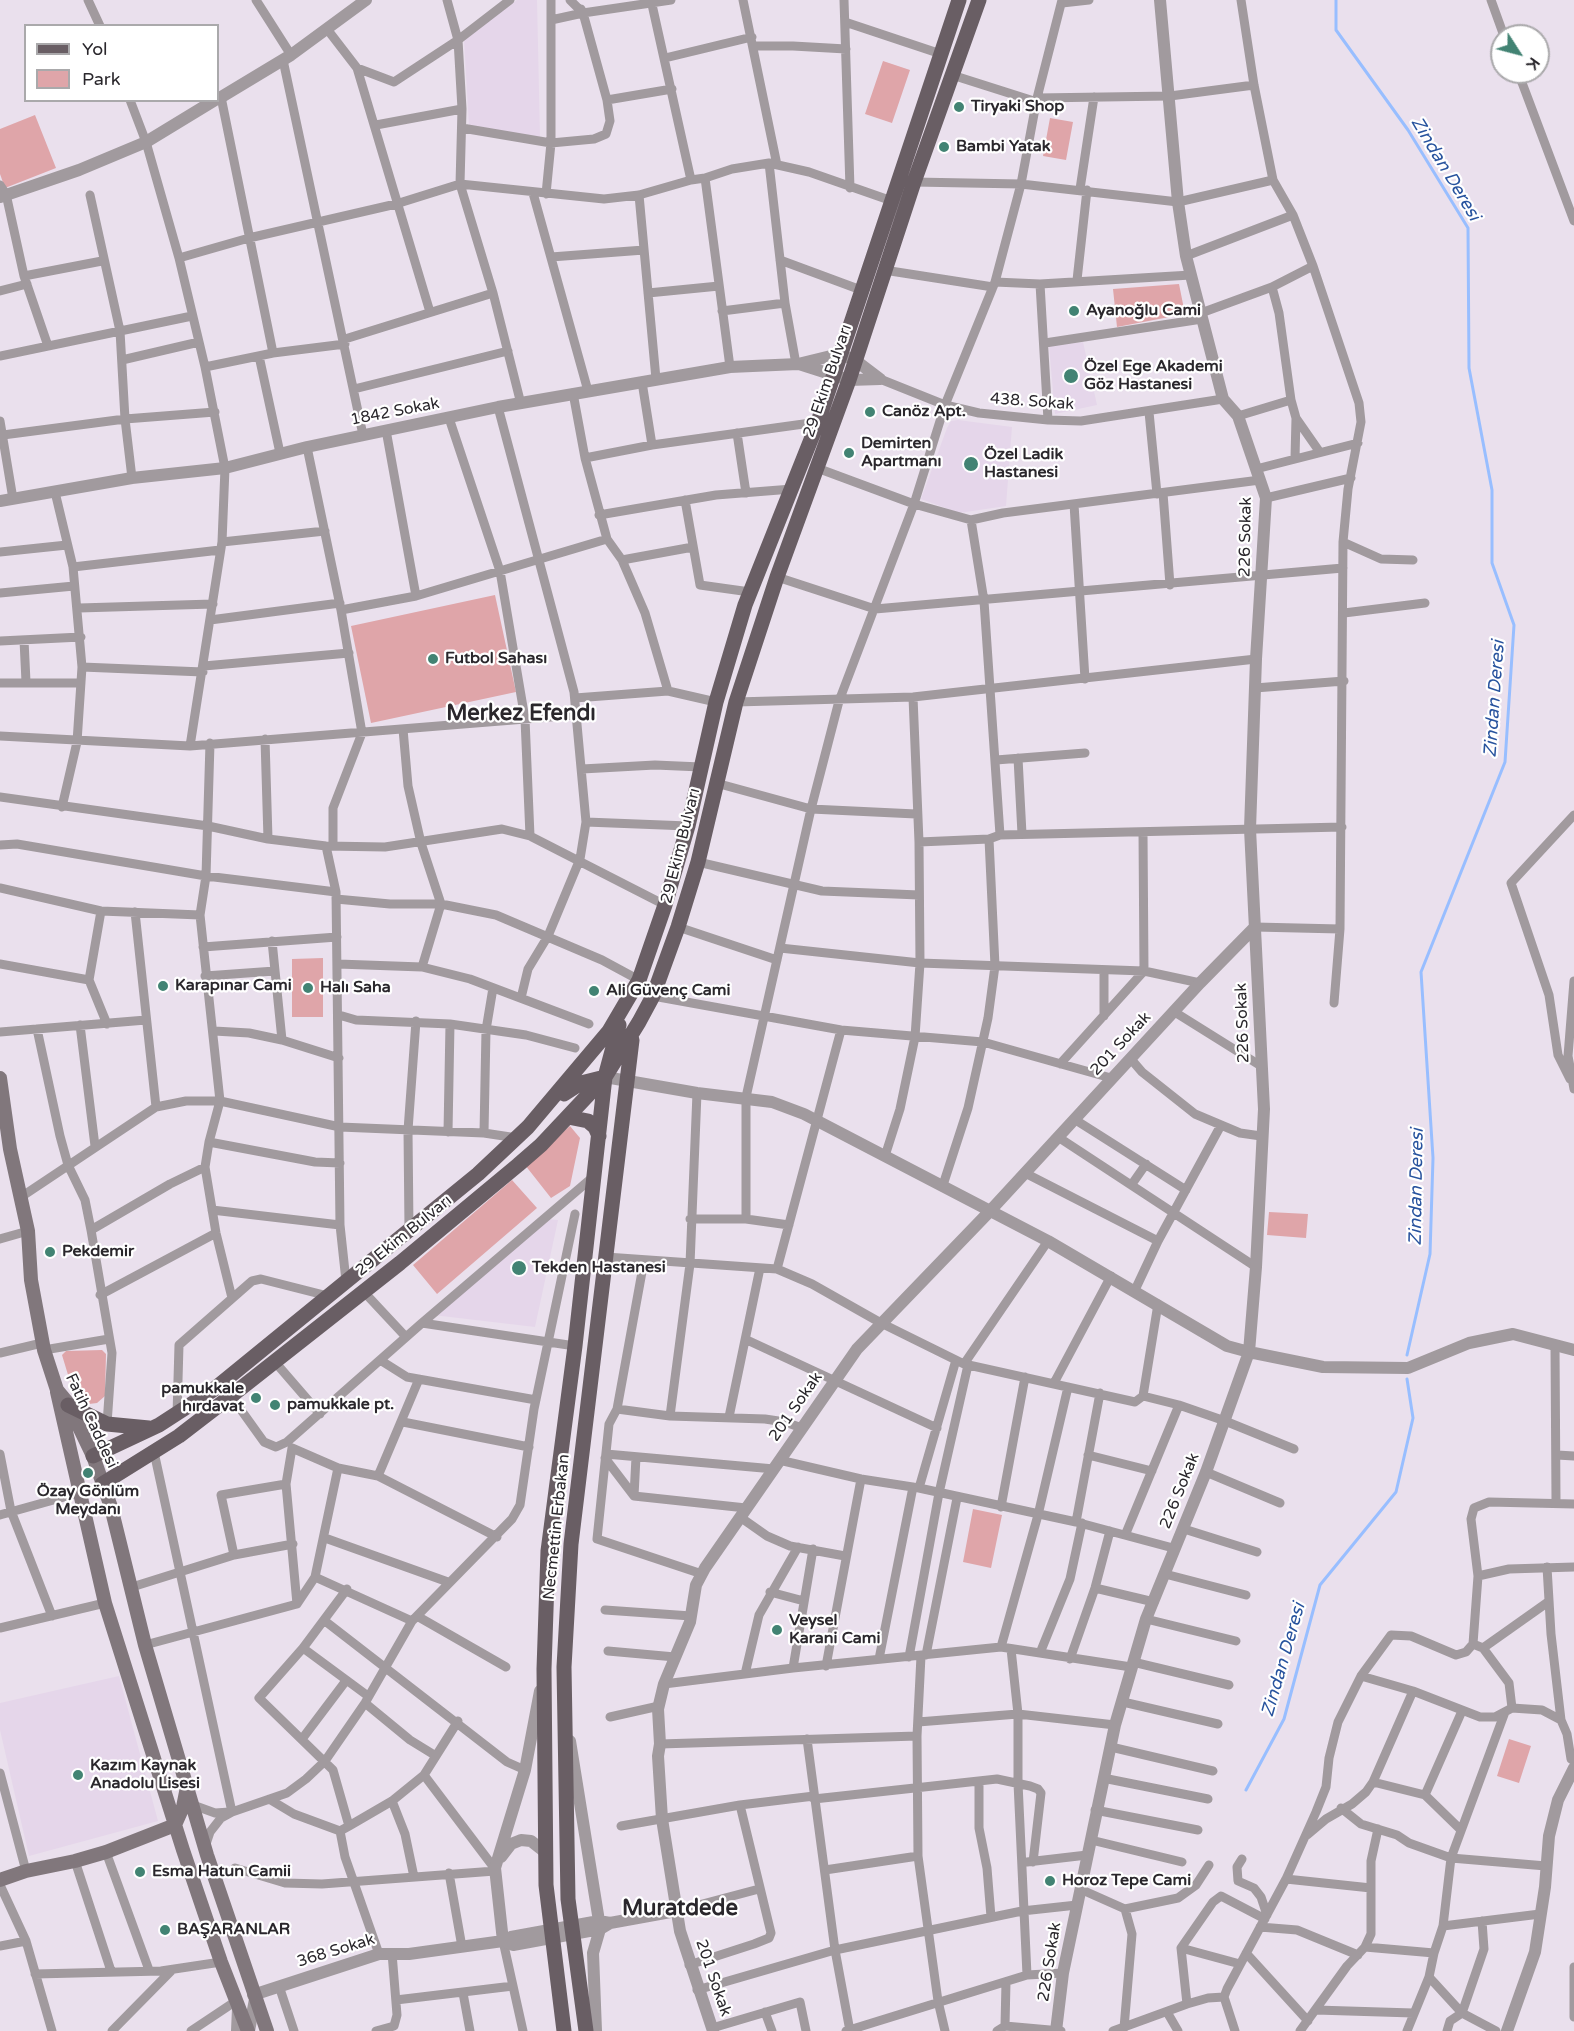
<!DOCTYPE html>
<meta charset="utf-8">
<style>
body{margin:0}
#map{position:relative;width:1574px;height:2031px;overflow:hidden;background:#eae0ed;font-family:"Varela Round",sans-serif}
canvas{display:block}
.legend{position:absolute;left:24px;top:24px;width:195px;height:78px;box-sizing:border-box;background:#fff;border:2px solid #aaa9ab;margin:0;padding:8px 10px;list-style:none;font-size:18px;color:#2a272c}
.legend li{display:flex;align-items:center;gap:12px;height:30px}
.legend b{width:30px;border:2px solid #aaa9ab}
.north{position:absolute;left:1490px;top:24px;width:60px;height:60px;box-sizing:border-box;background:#fff;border:2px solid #aaa9ab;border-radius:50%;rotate:126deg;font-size:16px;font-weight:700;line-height:24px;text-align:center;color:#2a272c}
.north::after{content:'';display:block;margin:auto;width:21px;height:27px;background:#428373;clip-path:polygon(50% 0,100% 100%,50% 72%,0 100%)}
</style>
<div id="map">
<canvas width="1574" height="2031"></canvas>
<ul class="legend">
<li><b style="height:8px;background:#695e64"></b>Yol</li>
<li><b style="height:16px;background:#dfa5a9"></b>Park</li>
</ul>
<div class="north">K</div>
</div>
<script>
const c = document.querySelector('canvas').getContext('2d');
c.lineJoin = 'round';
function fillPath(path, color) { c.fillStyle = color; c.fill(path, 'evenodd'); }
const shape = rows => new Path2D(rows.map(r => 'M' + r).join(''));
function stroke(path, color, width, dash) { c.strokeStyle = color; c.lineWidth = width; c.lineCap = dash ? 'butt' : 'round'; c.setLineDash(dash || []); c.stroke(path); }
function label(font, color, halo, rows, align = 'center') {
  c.font = font + ' "Varela Round",sans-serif'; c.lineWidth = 4.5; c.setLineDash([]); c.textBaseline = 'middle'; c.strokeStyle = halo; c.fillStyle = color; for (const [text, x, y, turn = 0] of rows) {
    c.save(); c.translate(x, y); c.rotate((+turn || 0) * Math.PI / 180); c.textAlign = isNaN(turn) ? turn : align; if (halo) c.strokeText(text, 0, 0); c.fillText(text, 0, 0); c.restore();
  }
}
const built = shape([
 [517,0,537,0,540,137,469,126,464,40],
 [1083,342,1097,405,1055,414,1049,346],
 [958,420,1012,427,1006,506,959,513,921,499,947,428,951,421],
 [547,1219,558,1220,535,1327,433,1315],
 [119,1676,158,1821,29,1856,0,1730,0,1703]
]);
const green = shape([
 [883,61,910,70,892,123,865,114],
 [35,115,56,168,5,188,0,174,0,129],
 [1050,118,1073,122,1066,160,1043,156],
 [1179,284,1185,314,1117,327,1113,289],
 [495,595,516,692,371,723,351,626],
 [323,958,323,1017,292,1017,292,959],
 [570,1126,580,1138,570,1186,551,1198,525,1165],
 [512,1180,537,1208,437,1294,413,1265],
 [1269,1212,1308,1214,1306,1238,1267,1235],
 [102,1350,106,1354,105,1396,97,1403,89,1404,81,1399,72,1388,62,1355,66,1351],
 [973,1509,1002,1515,991,1568,963,1562],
 [1509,1739,1531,1746,1519,1783,1497,1776]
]);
const stream = shape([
 [1336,0,1336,30,1408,130,1468,228,1469,368,1492,490,1492,563,1514,625,1505,762,1421,972,1433,1158,1430,1254,1407,1355],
 [1246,1790,1284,1719,1320,1585,1396,1492,1413,1418,1407,1379]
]);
const minor = shape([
 [88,0,100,26],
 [256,0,291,55],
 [447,0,458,40,462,109,460,184,493,293,521,404],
 [651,0,691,180],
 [743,0,777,165],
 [844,0,850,188],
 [1241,0,1254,85,1273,180,1293,215,1313,266,1359,403,1361,422,1348,489,1343,542,1340,929,1255,927],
 [1491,0,1504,36],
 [1062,3,1089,0],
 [581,9,583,13,671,0],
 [551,20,583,13],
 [845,22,941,54],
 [327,29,357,68,430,312],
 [754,46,793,46,846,49],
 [665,58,752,37],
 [283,60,363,435],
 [357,68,394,82,458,40,510,0],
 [1518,72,1574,221],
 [952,75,1037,102],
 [221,97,273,353],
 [1037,98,1170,96,1254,85],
 [130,100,146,142,179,258,205,367,225,468,222,542,190,746],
 [607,100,672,89],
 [376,125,462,109],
 [462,128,551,143,594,139,606,134,610,121,607,100,583,13,570,0],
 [769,163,785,303,796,364],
 [705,178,730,367],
 [914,182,1021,184,1178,202,1273,180],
 [0,185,6,194,24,276,48,346],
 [1080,189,1094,97],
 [533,193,588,391],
 [546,194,551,143,551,0],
 [90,195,120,331,125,419,132,478],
 [639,195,656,379],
 [1186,256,1293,215],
 [551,257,644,250],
 [179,258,249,238,396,204,460,184,604,199,639,195,691,180,705,178,732,169,769,163,809,172,892,201],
 [780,260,861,290],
 [884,270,993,287],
 [24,276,102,261],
 [1077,280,1087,190],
 [995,282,1040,284,1191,275],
 [1040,284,1048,420],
 [1272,287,1279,313,1291,400,1296,418,1319,451],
 [0,291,27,284],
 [648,293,719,286],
 [722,311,785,303],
 [1201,313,1272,287,1313,266],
 [345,339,493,293],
 [1045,343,1202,319],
 [0,356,192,316],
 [259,356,280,453],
 [122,360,199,342],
 [205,367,273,353,345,344],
 [880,379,945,405,979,413,1048,420,1081,421,1223,399],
 [642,382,652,445],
 [354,389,508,351],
 [573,393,585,458,607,539,622,560,645,613,668,691,716,702],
 [498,407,574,692,586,822,580,859,548,936,528,969,521,998],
 [1149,412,1157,494],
 [1238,416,1291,400],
 [449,418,500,571,525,719,530,836],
 [0,421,13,499],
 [386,430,416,596],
 [737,433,746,493],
 [3,435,125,419,215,412],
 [307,447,341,610,362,733,333,808,333,846],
 [585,458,652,445,818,422],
 [1295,458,1296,418],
 [817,468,914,504,971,520,1003,513,1260,480],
 [1256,469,1358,443],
 [55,492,73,567,82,667,77,742,62,807],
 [1163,493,1170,585],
 [1266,498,1351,478],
 [685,500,700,585,750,592],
 [1074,504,1085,679],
 [599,515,716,495,792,489],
 [971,520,984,601,1000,835],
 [222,542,325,531],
 [1343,542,1381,559,1413,560],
 [0,552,67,545],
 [622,560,693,547],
 [73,567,220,550],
 [777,577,875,609,1343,568],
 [0,593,74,586],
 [79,608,213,604],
 [341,610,416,596,607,539],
 [1344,613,1425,603],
 [210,620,340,603],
 [24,640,26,682],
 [0,641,81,637],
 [204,666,349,653],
 [82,667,203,672],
 [0,683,81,683],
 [1255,688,1344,681],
 [575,698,668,691],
 [736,702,913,697,1256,659],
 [403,729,408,786,421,843,441,904,422,967],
 [0,736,190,746,575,715],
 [265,739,268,839],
 [210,743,206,876,200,915,220,1101,209,1142,205,1167,216,1233,232,1298],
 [1018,758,1022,834],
 [996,760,1085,753],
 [582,769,655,765,701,767],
 [716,783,811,809,916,814],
 [0,797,208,826,268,839,326,846,385,847,502,829,530,836,665,905],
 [586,822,688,826],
 [919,842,989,839,1000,835,1342,827],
 [0,845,17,844,206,876,336,892],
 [326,846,336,892,340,1225,346,1281],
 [698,862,822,891,919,895],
 [0,888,101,911,200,915],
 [336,899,390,904,441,904,496,915,602,960,639,980],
 [101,911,89,980,107,1024],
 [135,912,156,1107],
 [678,927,777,960],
 [272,941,282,1040,339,1058],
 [203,947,337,937],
 [780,948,920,963,1144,971,1200,983],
 [0,964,89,980],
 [338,964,422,967,470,979,589,1024],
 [205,976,275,971],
 [1574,981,1568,1056,1574,1089],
 [653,996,841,1030,983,1042,1111,1078],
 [1334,1003,1340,929],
 [1173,1011,1261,1066],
 [339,1015,356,1020,450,1024,526,1035,575,1048],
 [1104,1016,1104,970],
 [80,1025,95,1146],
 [37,1029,60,1136,68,1165,85,1200,91,1230,112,1353,107,1424],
 [214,1031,249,1033,282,1040],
 [0,1032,146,1020],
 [1130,1058,1142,1072,1195,1114,1240,1133,1261,1136],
 [1060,1064,1144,971,1143,832],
 [1570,1079,1558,1055,1549,995,1511,883,1574,815],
 [1074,1119,1186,1190],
 [448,1132,450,1024],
 [484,1133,486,1030,493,988],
 [1058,1137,1256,1267],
 [209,1142,315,1162,340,1163],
 [885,1156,900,1109,915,1037,920,963,919,842,913,697],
 [1025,1173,1158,1241],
 [1132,1184,1146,1164],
 [943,1185,968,1108,988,1018,995,966,989,839],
 [21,1197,156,1107,186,1101,220,1101,340,1127,484,1133,517,1138],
 [212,1210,340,1225],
 [690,1219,746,1219,789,1225],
 [746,1219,746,1097,811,809,839,701,914,504,945,405,995,282,1021,184,1037,98,1062,0],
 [409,1229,408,1130,416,1021],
 [91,1230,170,1184,205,1167],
 [0,1239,28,1231],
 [606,1257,777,1269,812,1284,881,1323,964,1364,1135,1402,1143,1396,1158,1304],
 [644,1261,617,1409,609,1424,597,1539,702,1574],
 [777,1269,841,1030],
 [1135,1290,1158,1241,1220,1127],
 [364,1292,406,1337],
 [100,1295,216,1233],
 [422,1323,593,1177],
 [747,1340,937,1428],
 [1555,1345,1556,1501],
 [44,1350,109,1339],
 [0,1353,42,1343],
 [380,1360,407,1377,536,1400],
 [275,1362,320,1414],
 [964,1364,1048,1241],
 [1054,1383,1111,1276],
 [231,1396,264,1442,276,1447,287,1442,422,1323,575,1346],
 [1143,1396,1179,1405,1225,1421,1294,1449],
 [617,1409,670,1416,765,1419,785,1422,802,1428],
 [177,1415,179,1345,252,1281,261,1279,328,1296],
 [670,1416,690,1264,697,1093],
 [729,1417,760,1268],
 [403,1422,529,1447],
 [154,1452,232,1812],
 [0,1454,11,1511,52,1616],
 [606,1454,774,1469],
 [1088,1455,1152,1471],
 [1557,1455,1574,1456],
 [605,1458,634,1496,746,1508],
 [779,1460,861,1479,919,1488,1076,1522,1173,1548],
 [1206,1472,1280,1503],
 [378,1476,419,1379],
 [919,1488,956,1360],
 [634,1496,636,1457],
 [1001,1507,1025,1377],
 [0,1515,82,1492],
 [740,1517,767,1536,790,1546,845,1556],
 [1076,1522,1100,1393],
 [1184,1529,1257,1552],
 [1126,1533,1179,1405],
 [325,1538,448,1582],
 [234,1555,221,1495,286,1484],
 [1547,1567,1551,1634,1561,1720],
 [1165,1574,1246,1595],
 [1478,1576,1509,1569,1574,1567],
 [315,1577,412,1621],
 [132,1587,234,1555,293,1544],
 [1095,1588,1154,1602],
 [770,1592,804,1601],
 [297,1604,286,1484,292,1448,338,1468,378,1476,497,1537],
 [605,1610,691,1616],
 [417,1616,506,1667],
 [1146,1619,1236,1641],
 [325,1621,507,1762,525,1770],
 [0,1628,105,1603],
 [145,1645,297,1604,315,1577,338,1468],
 [1001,1647,1038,1515,1068,1387],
 [303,1648,368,1696],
 [1483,1648,1548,1602],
 [1011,1649,1018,1714,1018,1783,1027,1975],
 [608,1651,675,1657],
 [1040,1653,1070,1579,1082,1523],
 [926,1655,957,1498],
 [921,1656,917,1736,918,1856,938,2001,945,2031],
 [909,1657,939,1493,968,1365],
 [879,1659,913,1487],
 [1070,1659,1095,1588,1110,1531],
 [1133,1662,1229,1685],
 [826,1666,861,1479],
 [793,1668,813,1549],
 [745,1674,759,1615,798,1547],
 [1361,1676,1413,1691,1480,1717,1495,1717,1512,1708,1542,1710,1561,1720,1567,1734,1571,1759,1574,1761],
 [664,1684,793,1668,1001,1647,1131,1667],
 [1123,1702,1218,1724],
 [365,1703,410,1740,436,1756],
 [1512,1708,1509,1683,1483,1648,1473,1644,1478,1576,1471,1519,1474,1508,1489,1502,1574,1504],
 [610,1717,659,1706],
 [918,1722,1018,1714,1115,1725],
 [302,1739,345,1682],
 [807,1739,835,1950,850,2031],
 [660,1744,917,1736],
 [1111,1747,1213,1771],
 [0,1773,26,1871],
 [424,1775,495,1869],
 [1103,1778,1208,1799],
 [979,1781,979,1828,987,1868,991,1917],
 [1373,1782,1425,1795,1461,1830],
 [1425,1795,1462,1711],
 [269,1799,294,1814,340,1831,345,1857,379,1954],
 [814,1799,997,1779,1030,1786,1038,1789,1041,1793,1033,1862],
 [392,1801,405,1834,414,1877],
 [193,1805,215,1813,230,1812],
 [1341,1808,1361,1824,1397,1835,1409,1843,1451,1858,1546,1866],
 [1095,1810,1198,1830],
 [349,1826,392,1801,424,1775,458,1721],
 [621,1826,740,1805,814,1796],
 [340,1831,349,1826,333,1770,259,1698,303,1648,347,1589],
 [1307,1835,1326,1819,1352,1804,1366,1792,1373,1782,1413,1691],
 [1091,1840,1182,1862],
 [205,1847,210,1832,221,1818,232,1812,287,1793,306,1779,325,1761,365,1703,412,1621,512,1519,520,1505,534,1409,575,1214],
 [106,1852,149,1970],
 [1242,1859,1237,1867,1238,1881,1254,1888,1261,1897,1267,1915],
 [75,1861,111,1971],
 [1027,1862,1087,1855],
 [235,1868,285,1883,322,1884,495,1871],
 [825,1870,918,1856],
 [449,1873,462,1947],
 [1286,1879,1371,1888],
 [0,1885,26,1941,52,2031],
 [1080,1889,1125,1909,1178,1898,1196,1885,1209,1865],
 [676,1911,759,1889],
 [1443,1926,1540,1914],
 [1260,1927,1297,1930,1358,1955],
 [503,1941,523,2031],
 [0,1946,26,1941],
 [1365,1947,1434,1953],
 [1181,1948,1240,1964],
 [1246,1953,1308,2021],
 [689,1965,754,1944,769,1938,771,1933,740,1805],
 [1574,1967,1574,2017],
 [35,1974,161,1971,221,1962],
 [1429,1977,1462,2013,1496,2031],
 [279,1986,294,2031],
 [697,1990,835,1950,1022,1911,1077,1905],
 [463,1993,470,2031],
 [396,2000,513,1986],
 [1187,2004,1181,1948,1213,1902,1221,1896,1265,1919],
 [1316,2010,1413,2013],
 [765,2012,772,2031],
 [1167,2012,1178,2031],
 [1005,2026,1006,1982],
 [712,2028,800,2002,806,2031],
 [1124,2028,1132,1934,1125,1909],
 [112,2031,172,1970],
 [191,2031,236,2001],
 [376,2031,394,2026,397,2015,392,1953],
 [846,2031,1027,1975,1063,1973],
 [997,2031,1005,2026,1061,2031],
 [1113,2031,1187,2004,1208,1998,1224,1997],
 [1235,2031,1224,1997,1227,1989,1286,1879,1316,1812,1326,1787,1329,1758,1338,1722,1361,1676,1391,1635,1411,1636,1456,1655,1466,1652,1473,1644],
 [1300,2031,1347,1966,1365,1947,1371,1934,1371,1861,1378,1829],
 [1407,2031,1429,1977,1434,1953,1443,1926,1451,1858,1505,1712],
 [1447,2031,1450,2021,1462,2013,1484,1949,1482,1921]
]);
const tertiary = shape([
 [218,99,291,55,366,0],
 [0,197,79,170,146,142,215,100],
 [799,364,849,380,880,379],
 [0,501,132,478,225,468,307,447,498,407,730,367,798,364,839,354,855,360,880,379],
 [605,1077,697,1093,772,1102,804,1114,1048,1241,1227,1346,1249,1352,1323,1367,1408,1368,1469,1343,1513,1334,1574,1350],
 [570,1741,599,1921],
 [501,1857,511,1844,521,1840,531,1841,545,1852],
 [599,1921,610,1923,600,1929,513,1945,503,1941,511,1937,599,1921],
 [610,1923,676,1911],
 [253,1995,379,1954,409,1954,503,1941,495,1868,525,1770,540,1691],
 [237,2031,238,2008],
 [249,2031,255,1999],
 [596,2031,593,1953,600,1929],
 [713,2031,680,1931,662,1819,658,1756,660,1744,658,1709,664,1684,690,1622,696,1585,705,1568,857,1349,990,1211,1200,983,1255,927],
 [1056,2031,1063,1973,1115,1725,1146,1619,1206,1472,1249,1352,1256,1267,1264,1109,1250,829,1256,659,1266,498,1238,416,1223,399,1186,256,1178,202,1160,0],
 [1507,2031,1535,1952,1545,1887,1549,1836,1558,1800,1574,1768]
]);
const secondary = shape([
 [0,1078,10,1149,28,1231,31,1280,44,1350,57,1390,67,1402,93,1456,111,1507,145,1645,207,1855,267,2031],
 [57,1392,105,1603,183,1850,221,1962,248,2031],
 [175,1825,183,1807,187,1787],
 [0,1880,26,1871,75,1861,106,1852,175,1825]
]);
const primary = shape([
 [564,1094,581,1083,605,1077],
 [568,1117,588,1121,595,1127,599,1136],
 [68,1405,107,1424,149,1428],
 [93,1456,159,1425,213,1390,478,1174,528,1127,609,1031,639,980,665,905,688,826,716,702,745,605,818,422,959,0],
 [102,1484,179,1436,231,1396,400,1263,518,1165,541,1145,605,1077,639,1022,653,996,678,927,698,862,736,702,777,577,849,380,914,182,979,0],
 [564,2031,546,1885,544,1669,548,1551,575,1346,605,1077,619,1025],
 [586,2031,568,1899,564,1667,571,1544,632,1040]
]);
const markers = [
 [959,107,6,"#428373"],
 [944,147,6,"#428373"],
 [1074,311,6,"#428373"],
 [1071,376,8,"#428373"],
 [870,412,6,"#428373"],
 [849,453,6,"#428373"],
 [971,464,8,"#428373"],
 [433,659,6,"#428373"],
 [163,986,6,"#428373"],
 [308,988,6,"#428373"],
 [594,991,6,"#428373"],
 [50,1252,6,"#428373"],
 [519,1268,8,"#428373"],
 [256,1398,6,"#428373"],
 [275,1405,6,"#428373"],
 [88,1473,6,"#428373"],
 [777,1630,6,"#428373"],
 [78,1775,6,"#428373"],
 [140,1872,6,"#428373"],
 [1050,1881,6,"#428373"],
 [165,1930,6,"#428373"]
];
const poiNames = [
 ["Tiryaki Shop",971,107],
 ["Bambi Yatak",956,147],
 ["Ayanoğlu Cami",1086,311],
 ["Özel Ege Akademi",1084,367],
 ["Göz Hastanesi",1084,385],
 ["Canöz Apt.",882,412],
 ["Demirten",861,444],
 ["Apartmanı",861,462],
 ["Özel Ladik",984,455],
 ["Hastanesi",984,473],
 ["Futbol Sahası",445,659],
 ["Karapınar Cami",175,986],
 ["Halı Saha",320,988],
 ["Ali Güvenç Cami",606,991],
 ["Pekdemir",62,1252],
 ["Tekden Hastanesi",532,1268],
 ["pamukkale",244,1389,"right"],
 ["hırdavat",244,1407,"right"],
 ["pamukkale pt.",287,1405],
 ["Özay Gönlüm",88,1492,"center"],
 ["Meydanı",88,1510,"center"],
 ["Veysel",789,1621],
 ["Karani Cami",789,1639],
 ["Kazım Kaynak",90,1766],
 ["Anadolu Lisesi",90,1784],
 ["Esma Hatun Camii",152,1872],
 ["Horoz Tepe Cami",1062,1881],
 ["BAŞARANLAR",177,1930]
];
const streetNames = [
 ["29 Ekim Bulvarı",828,381,-71],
 ["438. Sokak",1032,402,4],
 ["1842 Sokak",395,412,-11],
 ["226 Sokak",1246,537,-89],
 ["29 Ekim Bulvarı",681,846,-76],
 ["226 Sokak",1243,1023,-92],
 ["201 Sokak",1121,1044,-47],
 ["29 Ekim Bulvarı",404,1236,-39],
 ["201 Sokak",796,1407,-55],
 ["Fatih Caddesi",91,1421,65],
 ["226 Sokak",1180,1491,-68],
 ["Necmettin Erbakan",557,1527,-84],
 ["368 Sokak",336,1951,-17],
 ["226 Sokak",1050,1962,-81],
 ["201 Sokak",713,1978,71]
];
const waterNames = [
 ["Zindan Deresi",1445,169,59],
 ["Zindan Deresi",1495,699,-86],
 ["Zindan Deresi",1417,1187,-89],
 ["Zindan Deresi",1284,1660,-74]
];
const districtNames = [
 ["Merkez Efendı",521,714],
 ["Muratdede",680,1909]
];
fillPath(built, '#e5d6ea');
fillPath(green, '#dfa5a9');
stroke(stream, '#98beff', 3);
stroke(minor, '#a19a9e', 9);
stroke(tertiary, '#a19a9e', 12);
stroke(secondary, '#81777c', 14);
stroke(primary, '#695e64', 15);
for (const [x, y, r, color] of markers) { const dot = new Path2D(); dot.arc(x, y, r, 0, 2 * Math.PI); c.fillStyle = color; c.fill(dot); stroke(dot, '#fff', 2); }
label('bold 16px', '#2a272c', '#fff', poiNames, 'left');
label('16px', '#2a272c', '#fff', streetNames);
label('italic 18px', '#28539e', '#fff', waterNames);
label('bold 22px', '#2a272c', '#fff', districtNames);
</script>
